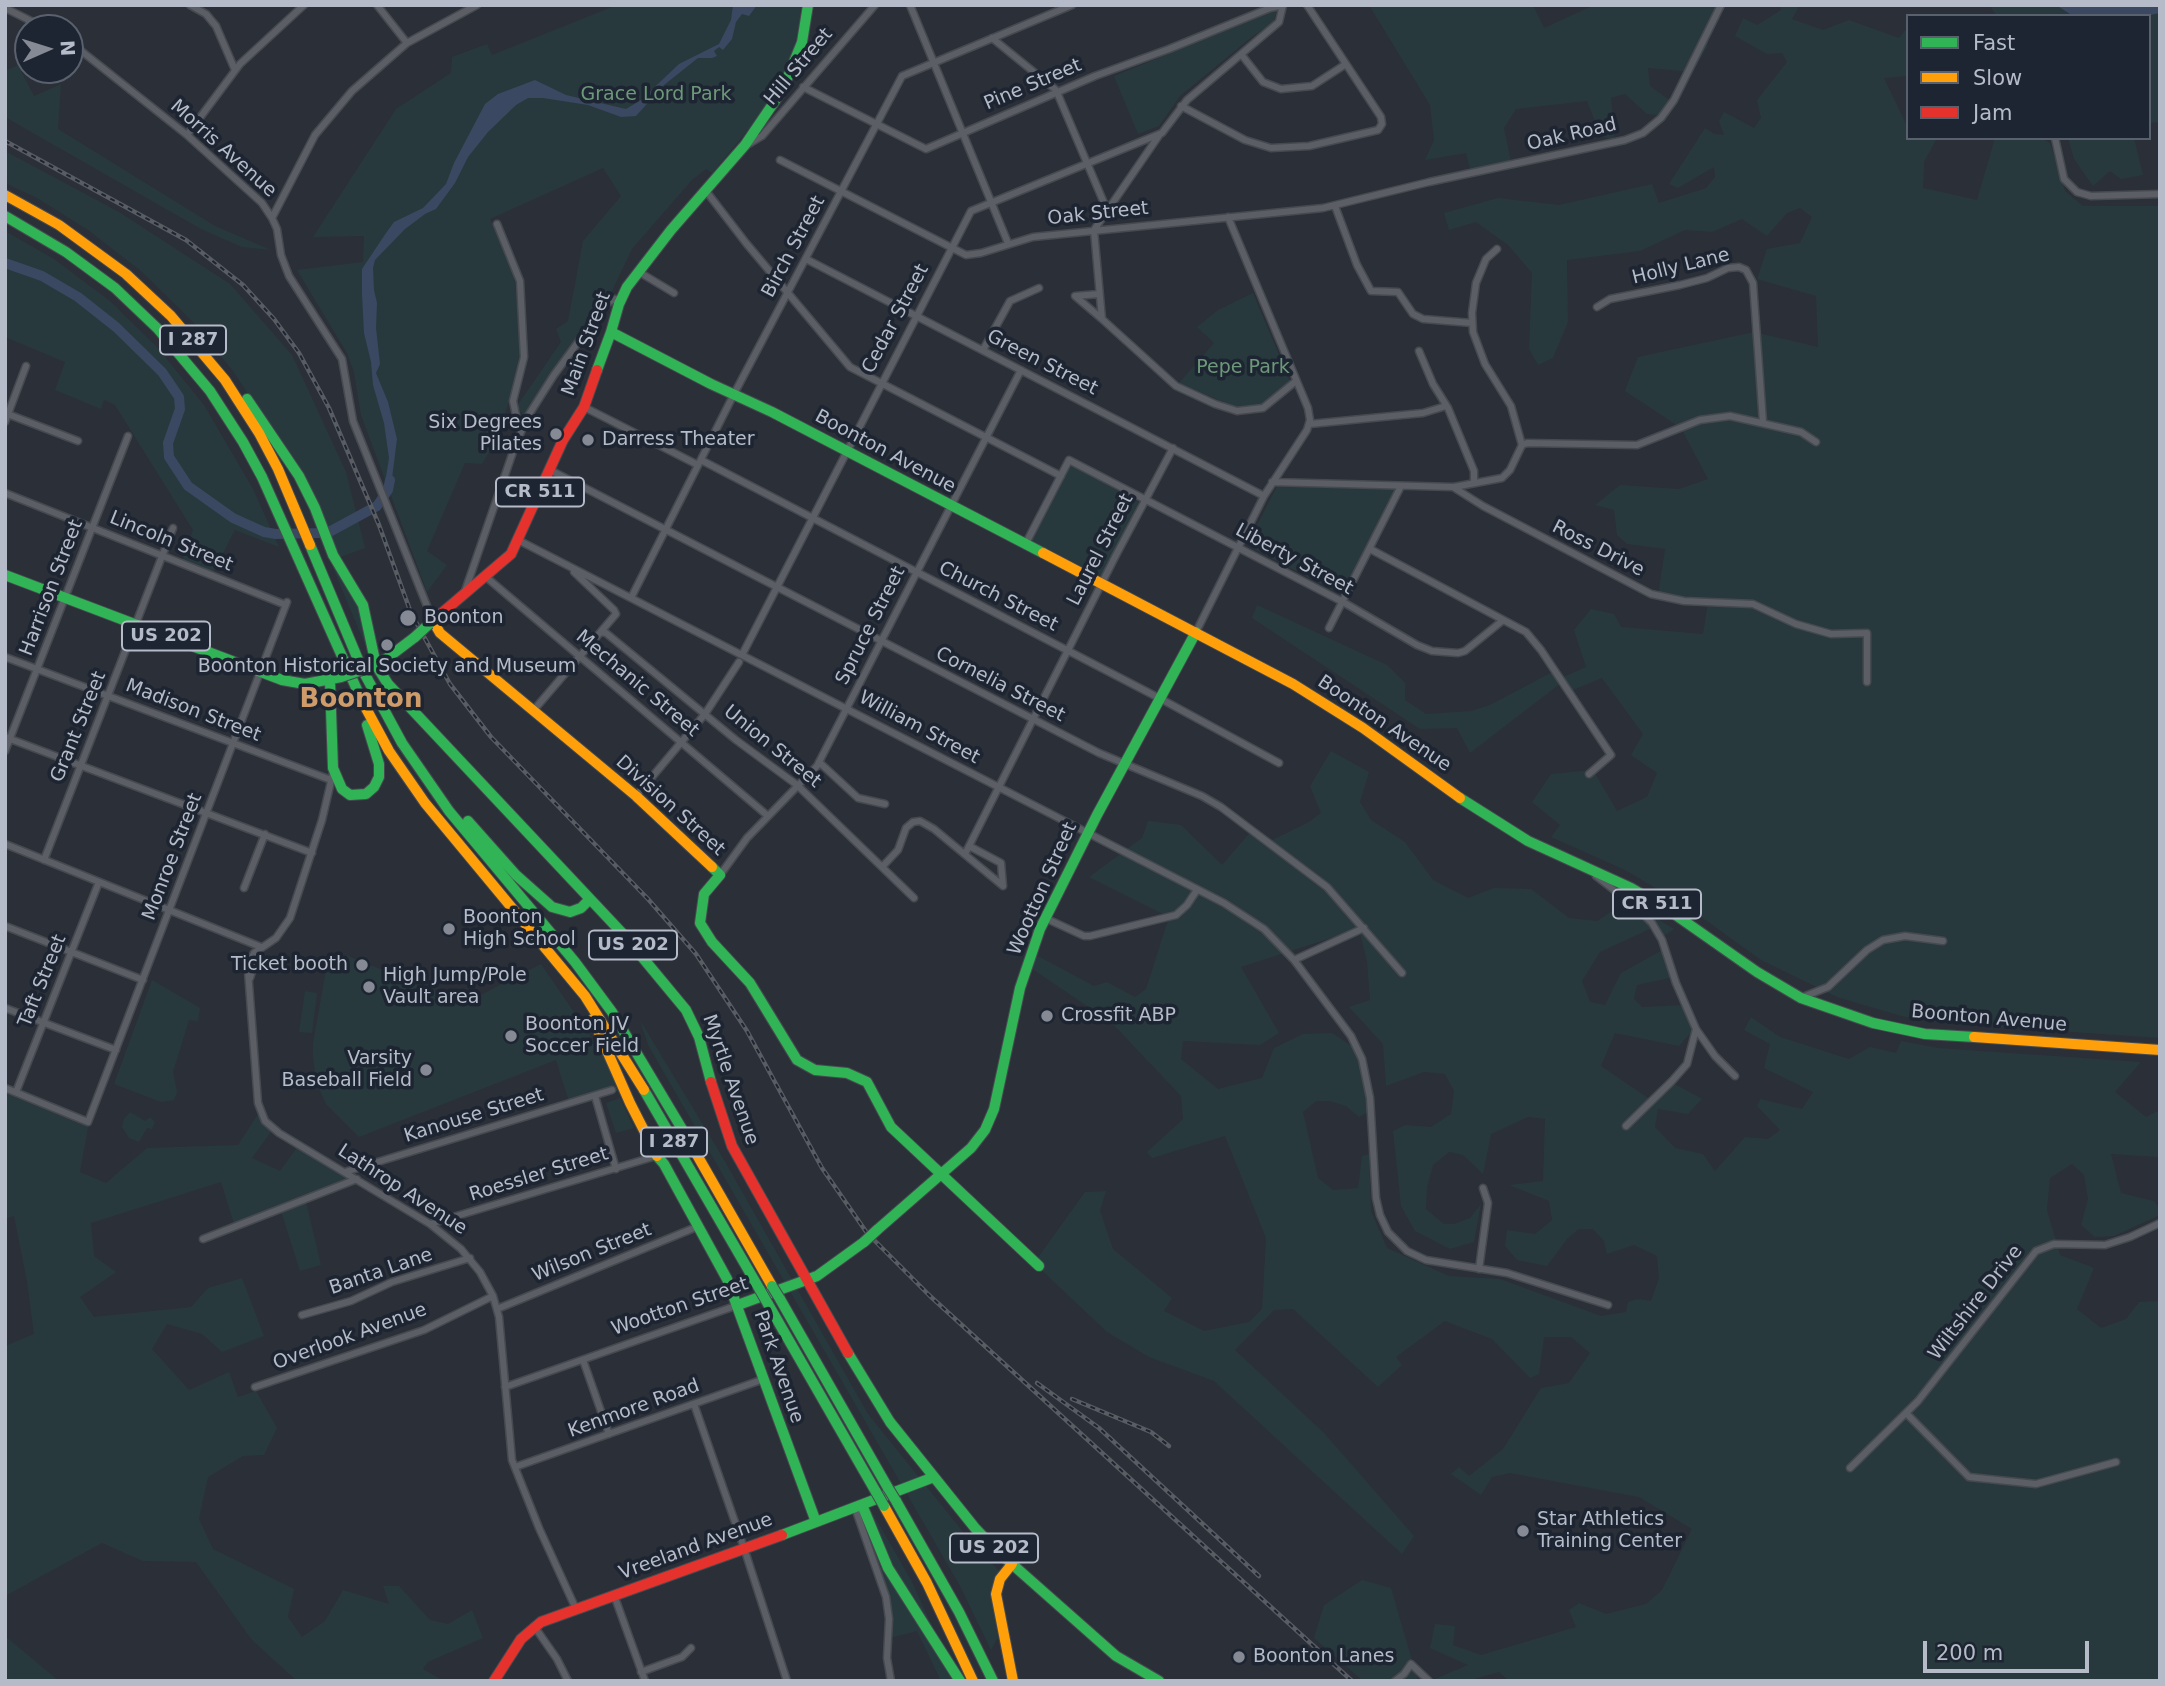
<!DOCTYPE html>
<style>
body{margin:0}
#map{position:relative;width:2165px;height:1686px;overflow:hidden;background:#2b2f37;font-family:"DejaVu Sans",sans-serif}
canvas{display:block}
.frame{position:absolute;inset:0;border:7px solid #b5bbc8;pointer-events:none}
.legend{position:absolute;left:1906px;top:14px;width:245px;height:126px;box-sizing:border-box;background:#1e2532;border:2px solid #5a616e;margin:0;padding:9px 12px;list-style:none;font-size:21px;color:#b5bbc8}
.legend li{display:flex;align-items:center;gap:14px;height:35px}
.legend b{width:35px;border:2px solid #5a616e}
.north{position:absolute;left:14px;top:14px;width:70px;height:70px;box-sizing:border-box;background:#1e2532;border:2px solid #5a616e;border-radius:50%;rotate:87deg;font-size:19px;font-weight:700;line-height:28px;text-align:center;color:#b5bbc8}
.north::after{content:'';display:block;margin:auto;width:24px;height:32px;background:#858a95;clip-path:polygon(50% 0,100% 100%,50% 72%,0 100%)}
.scale{position:absolute;left:1923px;top:1641px;width:166px;height:32px;box-sizing:border-box;border:4px solid #b5bbc8;border-top:0;padding-left:9px;font-size:21px;line-height:24px;white-space:nowrap;color:#b5bbc8;-webkit-text-stroke:5px #1e2532;paint-order:stroke}
</style>
<div id="map">
<canvas width="2165" height="1686"></canvas>
<div class="frame"></div>
<ul class="legend">
<li><b style="height:9px;background:#30b455"></b>Fast</li>
<li><b style="height:9px;background:#ff9f0a"></b>Slow</li>
<li><b style="height:9px;background:#e5322d"></b>Jam</li>
</ul>
<div class="north">N</div>
<div class="scale">200 m</div>
</div>
<script>
const c = document.querySelector('canvas').getContext('2d');
c.lineJoin = 'round';
function fillPath(path, color) { c.fillStyle = color; c.fill(path, 'evenodd'); }
const shape = rows => new Path2D(rows.map(r => 'M' + r).join(''));
function stroke(path, color, width, dash) { c.strokeStyle = color; c.lineWidth = width; c.lineCap = dash ? 'butt' : 'round'; c.setLineDash(dash || []); c.stroke(path); }
function label(font, color, halo, rows, align = 'center') {
  c.font = font + ' "DejaVu Sans",sans-serif'; c.lineWidth = 7; c.setLineDash([]); c.textBaseline = 'middle'; c.strokeStyle = halo; c.fillStyle = color; for (const [text, x, y, turn = 0] of rows) {
    c.save(); c.translate(x, y); c.rotate((+turn || 0) * Math.PI / 180); c.textAlign = isNaN(turn) ? turn : align; if (halo) c.strokeText(text, 0, 0); c.fillText(text, 0, 0); c.restore();
  }
}
const green = shape([
 [617,5,801,5,799,26,789,67,758,118,712,173,706,169,692,180,632,249,612,291,523,415,517,406,561,342,556,329,568,321,583,241,621,196,603,168,490,219,514,275,521,340,517,374,498,437,482,464,465,463,427,551,447,565,427,592,361,415,354,372,347,353,297,270,363,262,364,236,313,237,396,109,451,73,452,57,487,44,492,55],
 [1369,5,1518,5,1519,7,1533,5,1544,28,1594,5,1719,5,1713,19,1707,47,1693,72,1648,68,1650,86,1675,104,1669,116,1647,114,1625,94,1611,98,1615,141,1601,136,1587,101,1516,109,1504,128,1512,167,1472,176,1466,153,1425,160,1434,140,1430,105],
 [1780,5,1800,5,1792,19,1823,30,1849,20,1899,38,1908,27,1908,76,1884,78,1908,128,1908,138,1937,138,1924,162,1923,188,1977,200,1995,138,2041,138,2050,143,2065,191,2083,206,2160,206,2160,1038,1941,1023,1901,1016,1837,997,1761,960,1686,906,1625,870,1551,837,1560,825,1532,802,1551,774,1593,770,1617,811,1647,797,1657,773,1631,755,1643,734,1602,678,1568,692,1561,683,1470,753,1457,728,1420,729,1252,618,1257,605,1387,665,1405,683,1405,700,1426,714,1471,711,1490,705,1556,670,1561,678,1586,667,1574,630,1591,609,1614,614,1621,627,1703,634,1708,602,1658,596,1665,549,1627,544,1617,535,1614,510,1595,505,1620,485,1679,489,1708,479,1681,428,1625,391,1638,357,1754,332,1818,347,1816,296,1757,279,1767,249,1800,243,1812,217,1800,208,1787,213,1767,236,1742,219,1712,232,1685,230,1640,251,1567,260,1568,322,1553,358,1538,365,1529,349,1532,273,1508,245,1476,222,1449,230,1444,213,1498,198,1559,205,1652,184,1659,203,1706,188,1715,177,1714,167,1678,188,1669,184,1705,128,1714,134,1724,135,1719,121,1724,112,1754,128,1761,118,1757,100,1787,62,1782,53,1767,54,1735,36,1743,18,1757,25,1781,10],
 [1989,5,2056,5,2073,16,1997,16],
 [1277,10,1273,23,1253,36,1180,96,1159,126,1138,134,1114,76],
 [2151,13,2160,13,2160,122,2149,123,2149,16,2145,16],
 [18,65,34,96,61,84,58,129,215,226,271,250,242,247,201,229,5,117,5,71],
 [2068,138,2134,138,2143,175,2121,179,2110,171,2093,186,2074,159],
 [5,151,119,212,230,284,292,355,346,472,365,548,335,559,363,608,369,654,292,470,271,429,233,371,194,323,141,271,88,230,37,198,5,183],
 [5,231,54,259,110,301,157,347,204,405,253,489,279,547,235,530,211,576,181,564,193,530,115,405,104,400,101,409,55,390,65,362,5,337],
 [1253,293,1290,381,1260,406,1237,408,1179,383,1214,343,1197,327,1218,310],
 [1071,464,1139,502,1101,576,1030,540],
 [1277,486,1395,489,1342,595,1247,545],
 [1331,751,1369,772,1360,802,1371,820,1405,842,1433,880,1468,898,1494,888,1531,889,1569,918,1597,921,1628,901,1674,929,1661,938,1654,927,1600,952,1582,981,1590,1002,1605,1005,1621,973,1666,948,1674,977,1637,985,1634,999,1642,1007,1685,1005,1694,1029,1679,1046,1615,1033,1601,1066,1651,1100,1671,1082,1702,1099,1688,1114,1658,1109,1655,1127,1675,1148,1703,1154,1715,1171,1745,1137,1768,1139,1780,1130,1757,1106,1760,1099,1802,1109,1813,1092,1764,1068,1770,1044,1744,1030,1751,1017,1780,1037,1849,1059,1870,1047,1896,1053,1901,1041,1938,1048,2141,1062,2115,1092,2146,1117,2160,1110,2160,1157,2111,1154,2121,1193,2154,1201,2160,1209,2160,1215,2114,1236,2095,1237,2081,1225,2088,1199,2084,1175,2072,1164,2050,1178,2047,1210,2060,1255,2094,1268,2077,1309,2101,1328,2126,1319,2139,1302,2160,1301,2160,1681,1509,1681,1499,1672,1467,1681,1430,1681,1468,1665,1430,1648,1435,1624,1455,1626,1453,1645,1481,1655,1576,1627,1569,1610,1579,1603,1606,1614,1646,1604,1662,1590,1692,1529,1639,1497,1510,1473,1492,1477,1481,1495,1451,1474,1459,1467,1469,1476,1503,1449,1541,1388,1569,1383,1590,1353,1571,1337,1544,1337,1539,1374,1530,1378,1492,1339,1445,1321,1396,1357,1402,1365,1378,1387,1293,1309,1274,1310,1235,1350,1324,1433,1414,1536,1402,1554,1214,1381,1149,1357,1107,1332,1034,1263,1085,1192,1106,1191,1100,1211,1113,1249,1172,1298,1164,1311,1204,1331,1249,1322,1262,1309,1266,1238,1225,1136,1152,1158,1147,1152,1183,1119,1181,1096,1112,1023,1031,968,1036,955,1094,986,1107,982,1135,997,1146,989,1169,917,1089,877,1142,838,1148,821,1181,825,1222,865,1252,830,1268,842,1309,822,1321,813,1310,786],
 [1359,929,1367,961,1370,1000,1349,1007,1383,1044,1386,1086,1424,1072,1445,1074,1454,1091,1451,1114,1431,1127,1405,1125,1393,1131,1401,1206,1415,1231,1450,1249,1474,1242,1481,1204,1470,1218,1454,1224,1444,1224,1426,1209,1427,1187,1433,1165,1449,1152,1463,1155,1483,1174,1491,1134,1528,1117,1545,1119,1543,1181,1509,1185,1549,1201,1552,1220,1535,1234,1507,1230,1505,1246,1517,1260,1547,1266,1568,1238,1579,1229,1593,1229,1604,1241,1607,1254,1634,1245,1657,1256,1659,1278,1651,1301,1638,1299,1628,1302,1626,1312,1601,1316,1500,1279,1449,1276,1387,1248,1371,1211,1369,1154,1362,1156,1358,1188,1333,1190,1318,1178,1303,1112,1316,1101,1329,1101,1346,1106,1359,1117,1368,1112,1360,1060,1353,1047,1332,1033,1303,1034,1274,1048,1262,1078,1218,1089,1181,1059,1183,1041,1260,1045,1279,1033,1241,967],
 [348,956,465,1003,541,964,611,1066,621,1090,570,1105,556,1060,359,1137,326,1104,316,1082,313,1055,313,1043,326,970],
 [152,980,200,1008,198,1021,189,1020,173,1072,177,1092,174,1100,161,1102,114,1084],
 [305,991,317,993,312,1033,299,1032],
 [640,1020,723,1158,868,1414,981,1554,999,1570,994,1585,998,1637,991,1650,960,1586,648,1045],
 [5,1093,88,1127,80,1172,106,1183,147,1148,238,1145,260,1111,273,1129,252,1158,280,1171,299,1145,356,1179,306,1202,321,1265,300,1271,281,1211,235,1227,221,1182,91,1223,94,1256,116,1272,80,1297,94,1317,191,1307,208,1288,242,1278,264,1336,222,1352,202,1334,167,1324,152,1349,189,1390,229,1372,238,1397,256,1391,277,1428,264,1455,243,1456,208,1477,199,1519,213,1549,294,1589,288,1617,302,1637,325,1621,343,1590,389,1604,383,1586,399,1586,430,1620,448,1624,472,1610,483,1638,428,1662,423,1669,444,1681,297,1681,252,1640,196,1562,143,1561,102,1543,5,1596,5,1346,34,1334,27,1281,14,1216,5,1219],
 [620,1098,634,1128,616,1133,606,1103],
 [130,1112,145,1121,150,1117,155,1122,152,1129,147,1128,139,1142,129,1138,122,1127,124,1119],
 [867,1503,911,1580,950,1665,946,1666,952,1681,941,1681,917,1631,886,1639,886,1595,852,1509],
 [1362,1580,1391,1588,1418,1681,1363,1681,1314,1638,1324,1605],
 [5,1636,59,1681,5,1681]
]);
const water = shape([
 [733,5,757,5,749,16,742,14,736,22,732,39,723,50,719,47,714,51,717,56,712,58,698,58,664,85,636,116,621,117,588,105,543,98,528,98,516,105,488,132,468,157,455,183,436,209,425,214,405,229,375,260,373,268,374,290,377,303,376,328,380,364,376,373,388,402,397,439,390,494,385,483,389,458,384,423,373,385,371,362,364,333,362,295,362,269,386,233,394,222,423,208,446,184,454,163,485,104,498,94,535,80,566,95,626,109,641,100,679,64,719,44,731,20],
 [2056,5,2160,5,2160,13,2145,16,2073,16]
]);
const river = shape([
 [5,263,42,276,78,297,116,327,162,372,179,397,180,409,168,443,169,457,188,486,233,518,264,532,276,534,321,533,331,531,377,506,388,490,390,480]
]);
const street = shape([
 [190,5,206,14,216,26,235,70],
 [377,5,407,43],
 [910,5,1008,243],
 [5,8,45,28],
 [992,38,1056,90,1107,210],
 [70,42,187,135,262,203,272,218,277,229,281,255,289,276,342,359,353,421,433,621],
 [1241,54,1263,82,1281,89,1312,86,1346,64],
 [803,87,926,149,1095,76,1169,49,1270,8,1283,5],
 [1181,106,1245,140,1271,148,1309,146,1378,130,1382,124,1381,117,1307,5],
 [1160,134,1094,230,1102,319,1176,386,1215,404,1237,411,1263,408,1296,381],
 [187,135,240,64,304,5],
 [2055,138,2064,179,2077,192,2091,196,2160,194],
 [747,145,762,136,875,5],
 [780,160,966,255,981,253,1033,237,1323,208,1429,182,1625,140,1643,133,1661,118,1674,100,1721,5],
 [706,191,746,243,850,367,1061,476],
 [1335,206,1357,265,1371,291,1398,292,1413,314,1423,319,1472,323],
 [272,218,315,135,352,91,407,43,477,5],
 [497,224,520,281,524,357,513,401,517,420,523,427],
 [806,259,1264,496],
 [639,272,674,293],
 [1099,294,1075,296,1102,319],
 [1597,307,1610,299,1680,285,1707,278,1728,268,1739,267,1746,270,1753,283,1763,422],
 [983,350,1010,301,1039,288],
 [1419,351,1433,384,1448,408,1474,471,1474,482],
 [584,407,698,465],
 [5,413,78,441],
 [5,422,26,366],
 [1310,424,1423,413,1446,406],
 [1522,445,1527,443,1637,445,1700,420,1730,416,1801,432,1816,442],
 [701,460,1161,699,1279,763],
 [550,470,1099,753,1202,796,1221,807,1327,887,1402,973],
 [1272,482,1453,487,1483,506,1651,594,1684,601,1753,604,1796,624,1831,634,1867,633,1867,682],
 [1454,487,1502,478,1510,470,1522,445,1511,406,1485,364,1473,332,1472,313,1476,283,1486,259,1497,249],
 [5,493,286,605],
 [518,540,1224,903,1264,929,1294,960],
 [1025,545,1069,460,1343,602,1417,645,1432,651,1458,653,1465,651,1502,621],
 [1370,549,1526,632,1541,650,1611,755,1589,774],
 [486,577,768,816],
 [465,591,515,446,528,416,554,375,606,304,615,299,620,300],
 [631,598,734,394,902,76,1072,5],
 [1329,628,1401,486],
 [601,632,606,633,736,740,797,785,914,898],
 [1196,632,1264,496,1307,430,1310,420,1308,408,1228,217],
 [742,655,971,211,1162,133,1187,100,1279,22,1283,5],
 [5,657,331,780],
 [533,711,616,614,614,610,574,572],
 [5,737,312,853],
 [5,751,128,436],
 [819,762,858,798,885,804],
 [333,773,322,820,290,918,276,938,254,953,250,961,248,971,258,1103,265,1121,279,1133,430,1224,461,1249,480,1272,493,1296,499,1317,512,1460,539,1528,576,1609],
 [636,796,705,714,739,662],
 [5,844,261,947],
 [969,846,1001,863,1003,886],
 [965,854,1115,557,1173,448],
 [44,860,173,528],
 [882,867,898,850,906,828,913,822,920,821,934,829,1003,886],
 [720,875,747,838,817,766,1021,370],
 [1596,876,1636,907,1652,923,1662,940,1676,983,1696,1029,1687,1064,1672,1081,1626,1126],
 [244,888,265,834],
 [1045,918,1084,936,1090,936,1176,915,1187,905,1197,890],
 [5,926,143,980],
 [1364,928,1294,960,1351,1036,1362,1059,1370,1098,1376,1198,1380,1215,1388,1232,1407,1251,1426,1260,1507,1273,1608,1305],
 [250,978,258,952],
 [1803,997,1828,987,1867,950,1883,940,1905,936,1943,941],
 [5,1008,116,1050],
 [1696,1029,1715,1056,1735,1076],
 [5,1088,88,1122,287,602],
 [16,1092,99,882],
 [595,1096,616,1169],
 [345,1172,612,1090],
 [430,1224,656,1156],
 [203,1239,357,1179],
 [1479,1269,1488,1203,1483,1188],
 [497,1309,699,1226],
 [302,1315,351,1301,392,1282,470,1258],
 [583,1360,609,1434],
 [255,1387,424,1330,493,1296],
 [505,1387,738,1305],
 [694,1404,744,1548,787,1681],
 [1906,1413,1969,1477,2036,1484,2116,1462],
 [515,1467,764,1379],
 [1850,1468,1918,1401,2036,1251,2054,1244,2105,1245,2130,1237,2160,1223],
 [855,1508,886,1597,889,1619,887,1658,891,1681],
 [614,1595,645,1681],
 [534,1626,557,1659,568,1681],
 [641,1672,682,1657,691,1648],
 [1395,1681,1404,1674,1411,1664,1429,1681]
]);
const fast = shape([
 [5,216,66,252,115,288,158,329,210,391,243,442,262,477,362,701],
 [611,332,619,304,627,287,671,230,745,145,783,89,802,42,808,5],
 [597,370,611,332,711,384,772,412,1043,553],
 [247,399,299,476,315,508],
 [315,508,333,555,363,605,376,665,388,684,623,934,686,1010,699,1037,711,1082],
 [310,545,362,669,402,743,449,811,575,962,612,1012,685,1134],
 [5,575,282,680,305,684,341,677],
 [371,666,386,659,415,637],
 [330,681,333,768],
 [333,768,342,789,350,795,366,794,374,787,379,777,379,764,367,725],
 [1460,798,1528,841,1631,888,1670,911,1757,972,1801,998,1873,1023,1925,1034,1974,1037],
 [468,821,516,875,552,907,570,912,581,908,590,899],
 [712,867,720,875,704,894,700,923,712,942,750,983,797,1060,815,1070,847,1073,867,1082,891,1127,1039,1266],
 [644,1090,760,1290],
 [657,1156,664,1164,727,1279,816,1522],
 [877,1230,971,1148,985,1130,994,1109,1020,988,1040,929,1097,815,1196,632],
 [780,1299,888,1488],
 [768,1304,876,1492],
 [738,1305,817,1276,864,1242],
 [848,1353,890,1422,975,1528,995,1549,1116,1656,1159,1681],
 [896,1501,959,1612,993,1681],
 [862,1505,888,1568,960,1681],
 [782,1535,934,1477]
]);
const slow = shape([
 [5,195,59,225,126,274,171,316,225,380,259,433,278,469,310,545],
 [1043,553,1293,684,1363,728,1460,798],
 [433,621,440,633,636,796,712,867],
 [362,701,389,751,425,803,585,996,644,1090],
 [593,1019,630,1103,657,1156],
 [1974,1037,2160,1050],
 [685,1134,772,1286],
 [884,1506,927,1583,973,1681],
 [1012,1564,1000,1579,996,1594,1013,1681]
]);
const jam = shape([
 [429,624,511,554,563,440,584,407,597,370],
 [711,1082,732,1146,848,1353],
 [494,1681,521,1639,541,1622,782,1535]
]);
const rail = shape([
 [5,141,186,240,243,285,274,319,299,353,329,408,379,525,411,613,450,684,491,737,648,899,696,954,747,1031,822,1168,867,1233,930,1296,1352,1681],
 [1037,1383,1099,1428,1259,1576],
 [1072,1399,1151,1432,1169,1446]
]);
const fastBridge = shape([
 [415,637,429,624],
 [341,677,371,667],
 [864,1242,877,1230],
 [772,1286,780,1299],
 [760,1290,768,1304],
 [888,1488,896,1501],
 [876,1492,884,1506]
]);
const markers = [
 [556,434,7,"#858a95"],
 [588,440,7,"#858a95"],
 [408,618,9,"#858a95"],
 [387,645,7,"#858a95"],
 [449,929,7,"#858a95"],
 [362,965,7,"#858a95"],
 [369,987,7,"#858a95"],
 [1047,1016,7,"#858a95"],
 [511,1036,7,"#858a95"],
 [426,1070,7,"#858a95"],
 [1523,1531,7,"#858a95"],
 [1239,1657,7,"#858a95"]
];
const shields = [
 [193,340,66],
 [540,492,88],
 [166,636,88],
 [1657,904,88],
 [633,945,88],
 [674,1142,66],
 [994,1548,88]
];
const shieldNames = [
 ["I 287",193,340],
 ["CR 511",540,492],
 ["US 202",166,636],
 ["CR 511",1657,904],
 ["US 202",633,945],
 ["I 287",674,1142],
 ["US 202",994,1548]
];
const streetNames = [
 ["Hill Street",799,67,-50],
 ["Pine Street",1033,85,-23],
 ["Oak Road",1572,135,-13],
 ["Morris Avenue",223,149,42],
 ["Oak Street",1098,214,-6],
 ["Birch Street",794,247,-62],
 ["Holly Lane",1681,267,-14],
 ["Cedar Street",896,319,-62],
 ["Main Street",587,344,-70],
 ["Green Street",1042,363,27],
 ["Boonton Avenue",885,452,28],
 ["Lincoln Street",171,542,22],
 ["Ross Drive",1598,549,27],
 ["Laurel Street",1101,550,-63],
 ["Liberty Street",1294,560,28],
 ["Harrison Street",52,588,-69],
 ["Church Street",998,597,27],
 ["Spruce Street",871,626,-63],
 ["Mechanic Street",637,684,40],
 ["Cornelia Street",1000,685,27],
 ["Madison Street",193,711,21],
 ["Boonton Avenue",1384,724,34],
 ["Grant Street",79,727,-68],
 ["William Street",919,728,28],
 ["Union Street",772,747,39],
 ["Division Street",670,806,42],
 ["Monroe Street",173,857,-69],
 ["Wootton Street",1043,889,-66],
 ["Taft Street",43,981,-68],
 ["Boonton Avenue",1989,1019,5],
 ["Myrtle Avenue",730,1080,71],
 ["Kanouse Street",474,1116,-17],
 ["Roessler Street",539,1175,-17],
 ["Lathrop Avenue",402,1190,33],
 ["Wilson Street",592,1253,-22],
 ["Banta Lane",381,1272,-19],
 ["Wiltshire Drive",1976,1303,-52],
 ["Wootton Street",680,1307,-19],
 ["Overlook Avenue",350,1337,-20],
 ["Park Avenue",778,1367,71],
 ["Kenmore Road",634,1409,-20],
 ["Vreeland Avenue",696,1547,-20]
];
const parkNames = [
 ["Grace Lord Park",656,95],
 ["Pepe Park",1243,368]
];
const poiNames = [
 ["Six Degrees",542,423,"right"],
 ["Pilates",542,445,"right"],
 ["Darress Theater",602,440],
 ["Boonton",424,618],
 ["Boonton Historical Society and Museum",387,667,"center"],
 ["Boonton",463,918],
 ["High School",463,940],
 ["Ticket booth",348,965,"right"],
 ["High Jump/Pole",383,976],
 ["Vault area",383,998],
 ["Crossfit ABP",1061,1016],
 ["Boonton JV",525,1025],
 ["Soccer Field",525,1047],
 ["Varsity",412,1059,"right"],
 ["Baseball Field",412,1081,"right"],
 ["Star Athletics",1537,1520],
 ["Training Center",1537,1542],
 ["Boonton Lanes",1253,1657]
];
const districtNames = [
 ["Boonton",361,700]
];
fillPath(green, '#28393d');
fillPath(water, '#3a4861');
stroke(river, '#3a4861', 10);
stroke(street, '#464a50', 9);
stroke(fast, '#464a50', 12);
stroke(slow, '#464a50', 12);
stroke(jam, '#464a50', 12);
stroke(street, '#5b5e65', 6);
stroke(fast, '#30b455', 10);
stroke(slow, '#ff9f0a', 10);
stroke(jam, '#e5322d', 10);
stroke(rail, '#595d63', 4.5);
stroke(rail, '#1e2532', 2, [5]);
stroke(fastBridge, '#464a50', 12, []);
stroke(fastBridge, '#30b455', 10);
for (const [x, y, r, color] of markers) { const dot = new Path2D(); dot.arc(x, y, r, 0, 2 * Math.PI); c.fillStyle = color; c.fill(dot); stroke(dot, '#1e2532', 2.5); }
for (const [x, y, w] of shields) { const box = new Path2D(); box.roundRect(x - w / 2, y - 14.5, w, 29, 5); c.fillStyle = '#1e2532'; c.fill(box); stroke(box, '#b5bbc8', 2); }
label('bold 18px', '#b5bbc8', null, shieldNames);
label('19px', '#b5bbc8', '#1e2532', streetNames);
label('19px', '#6d9879', '#1e2532', parkNames);
label('19px', '#b5bbc8', '#1e2532', poiNames, 'left');
label('bold 26px', '#cf9b69', '#1e2532', districtNames);
</script>
